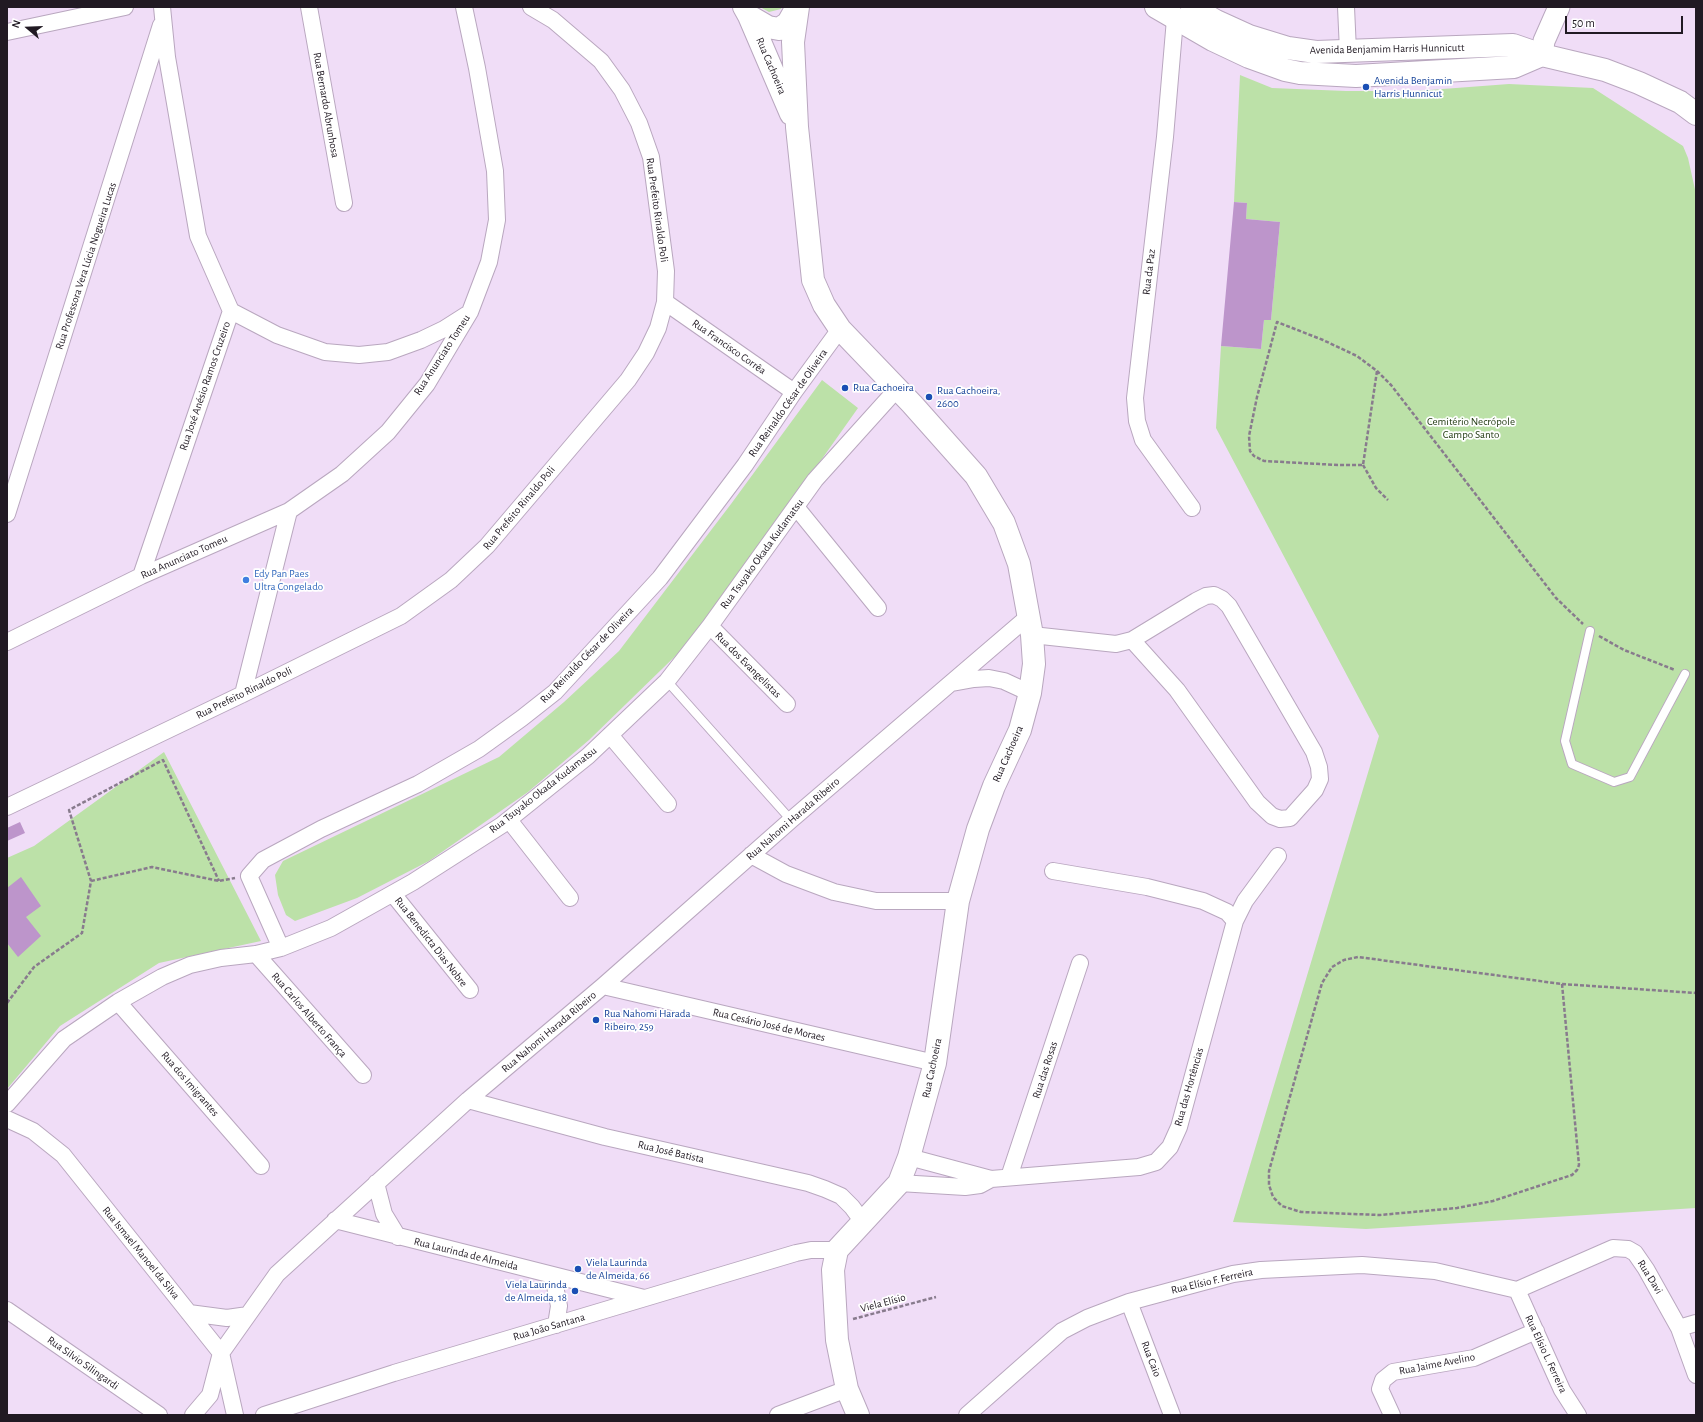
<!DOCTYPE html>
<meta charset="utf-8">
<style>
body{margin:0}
#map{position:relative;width:1703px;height:1422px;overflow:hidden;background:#f0ddf7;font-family:"Alegreya Sans",sans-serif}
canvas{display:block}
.frame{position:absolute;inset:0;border:8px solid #211a23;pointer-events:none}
.north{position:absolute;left:8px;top:8px;width:40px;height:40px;-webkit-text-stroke:3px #fff;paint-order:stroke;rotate:289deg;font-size:11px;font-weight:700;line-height:16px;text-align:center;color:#211a23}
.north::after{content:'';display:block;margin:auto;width:14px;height:18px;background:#211a23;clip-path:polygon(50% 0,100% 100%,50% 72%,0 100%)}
.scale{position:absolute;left:1565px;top:16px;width:118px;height:18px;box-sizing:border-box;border:2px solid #211a23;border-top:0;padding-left:5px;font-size:12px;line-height:14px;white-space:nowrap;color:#211a23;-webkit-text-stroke:3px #fff;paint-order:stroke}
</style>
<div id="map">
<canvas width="1703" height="1422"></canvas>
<div class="frame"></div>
<div class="north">N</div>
<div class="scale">50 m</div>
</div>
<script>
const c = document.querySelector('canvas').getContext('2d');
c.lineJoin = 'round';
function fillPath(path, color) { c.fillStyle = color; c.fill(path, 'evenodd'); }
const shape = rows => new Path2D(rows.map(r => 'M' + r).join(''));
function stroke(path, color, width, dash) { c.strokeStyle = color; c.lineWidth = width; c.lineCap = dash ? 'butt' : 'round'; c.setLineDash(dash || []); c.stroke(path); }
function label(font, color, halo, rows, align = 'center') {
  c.font = font + ' "Alegreya Sans",sans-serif'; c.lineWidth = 3.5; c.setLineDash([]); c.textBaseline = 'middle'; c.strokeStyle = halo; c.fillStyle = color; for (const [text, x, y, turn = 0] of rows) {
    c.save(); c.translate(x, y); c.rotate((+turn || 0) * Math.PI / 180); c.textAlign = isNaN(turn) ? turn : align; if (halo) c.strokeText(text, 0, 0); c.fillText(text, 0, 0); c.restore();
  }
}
const green = shape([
 [760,7,782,7,781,9,769,12],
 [1240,75,1272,88,1346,91,1416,91,1509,84,1593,88,1683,146,1688,158,1696,194,1696,1208,1366,1229,1233,1222,1379,736,1216,428,1221,346,1261,349,1264,320,1271,320,1280,222,1246,219,1247,203,1234,202],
 [822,380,858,408,698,634,589,740,528,792,429,861,357,898,295,921,286,915,278,895,275,875,283,861,499,757,564,702,619,651,731,504],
 [164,752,261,941,159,963,60,1026,7,1089,7,858,34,846]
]);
const building = shape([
 [1234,202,1247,203,1246,219,1280,222,1271,320,1264,320,1261,349,1221,346],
 [20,822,25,833,7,841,7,828],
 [21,877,41,906,26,917,41,936,18,957,7,943,7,888]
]);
const path = shape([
 [1377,371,1363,465,1338,465,1264,461,1254,456,1250,451,1249,436,1257,397,1277,322,1323,340,1357,356,1377,371,1391,385,1556,598,1583,624],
 [1363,465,1376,488,1388,500],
 [1599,636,1624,650,1675,670],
 [91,881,152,867,219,881,235,878],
 [1562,984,1579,1165,1577,1170,1572,1175,1493,1201,1457,1208,1380,1215,1301,1212,1282,1206,1273,1197,1269,1185,1269,1171,1322,983,1332,967,1344,960,1358,957,1562,984,1696,993],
 [7,1003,34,967,82,933,91,881,69,810,163,760,219,881],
 [853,1319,936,1297]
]);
const service = shape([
 [1590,631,1565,741,1572,764,1614,782,1630,777,1685,674],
 [667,681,791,820]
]);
const minor = shape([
 [309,7,344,203],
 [1346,7,1348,51],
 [1175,19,1165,137,1135,398,1137,421,1143,440,1192,508],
 [7,32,125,7],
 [665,302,794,392],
 [231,311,277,335,325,352,359,355,388,352,421,340,444,329,466,315],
 [796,507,878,608],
 [7,514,161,25],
 [141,576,231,311,198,236,167,57,162,7],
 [710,626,787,704],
 [1032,635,1116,644,1132,640,1196,601,1206,596,1214,595,1222,599,1229,606,1314,752,1319,767,1320,779,1315,790,1290,818,1280,819,1272,816,1257,802,1177,690,1132,640],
 [7,642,141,576,289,511,342,474,388,432,427,384,470,312,489,262,497,220,495,171,477,68,464,7],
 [952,683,974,679,989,678,1004,681,1030,693],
 [243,694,289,511],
 [610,735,668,804],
 [7,807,243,694,401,616,451,580,487,546,628,380,646,353,658,328,665,302,666,271,651,157,639,123,622,90,601,61,553,20,531,7],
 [509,820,570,898],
 [751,855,786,874,834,892,876,901,958,901],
 [1053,871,1147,887,1203,901,1227,912,1235,921],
 [393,894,470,990],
 [281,948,249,876,263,860,321,829,418,784,479,749,522,718,555,692,660,578,745,465,794,392,840,329],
 [256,954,363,1075],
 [603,986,935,1063],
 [118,1002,261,1166],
 [468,1100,605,1137,808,1183,825,1189,841,1196,852,1207,863,1222],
 [7,1104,64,1039,118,1002,162,977,190,965,221,958,256,954,281,948,331,928,413,882,502,825,588,756,667,681,710,626,815,480,897,389],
 [7,1119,33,1131,63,1155,221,1353,235,1415],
 [909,1157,991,1179],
 [1009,1177,1080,963],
 [376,1183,384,1214,398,1237],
 [899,1183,965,1187,980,1185,991,1179,1139,1167,1156,1162,1170,1147,1179,1127,1235,921,1245,901,1278,856],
 [335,1220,644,1298],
 [551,1275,555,1286,559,1306,556,1325],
 [1517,1290,1613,1248,1628,1249,1635,1253,1646,1269,1679,1328,1696,1375],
 [1517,1290,1562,1390,1578,1415],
 [1129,1302,1172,1415],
 [7,1310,159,1415],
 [189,1313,227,1318,248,1315],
 [1679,1328,1696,1323],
 [193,1415,210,1395,221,1353,277,1274,468,1100,603,986,791,820,1029,616],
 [264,1415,394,1373,796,1253,811,1250,837,1250],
 [778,1415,847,1389],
 [967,1415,1062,1331,1087,1318,1129,1302,1233,1274,1261,1270,1362,1265,1435,1271,1517,1290],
 [1392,1415,1380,1389,1383,1380,1393,1372,1474,1358,1536,1331]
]);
const tertiary = shape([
 [1542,55,1544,41,1559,7]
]);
const secondary = shape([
 [744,7,749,16,791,114],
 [798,7,793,42,797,127,813,280,824,305,840,329,912,404,976,476,1004,523,1019,564,1032,635,1034,664,1030,693,1020,730,994,786,978,829,958,901,935,1063,909,1157,899,1183,837,1250,833,1270,837,1340,847,1389,858,1415],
 [1156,7,1213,40,1249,57,1285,70,1300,73,1356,76,1514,67,1542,55],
 [1192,7,1216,21,1249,36,1288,48,1316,52,1513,45,1542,55,1605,70,1639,83,1680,102,1696,114],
 [749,16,768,27,779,29,788,23,797,7]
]);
const markers = [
 [1366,87,4,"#1a4fb4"],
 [845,388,4,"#1a4fb4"],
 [929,397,4,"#1a4fb4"],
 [246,580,4,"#3f7fe0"],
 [596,1020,4,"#1a4fb4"],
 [578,1269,4,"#1a4fb4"],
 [575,1291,4,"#1a4fb4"]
];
const streetNames = [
 ["Avenida Benjamim Harris Hunnicutt",1387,49,-1],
 ["Rua Cachoeira",771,66,67],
 ["Rua Bernardo Abrunhosa",326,105,80],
 ["Rua Prefeito Rinaldo Poli",657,210,82],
 ["Rua Professora Vera Lúcia Nogueira Lucas",86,266,-72],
 ["Rua da Paz",1149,272,-83],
 ["Rua Francisco Corrêa",729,347,35],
 ["Rua Anunciato Tomeu",442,355,-57],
 ["Rua José Anésio Ramos Cruzeiro",205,386,-71],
 ["Rua Reinaldo César de Oliveira",788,403,-55],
 ["Rua Prefeito Rinaldo Poli",519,508,-50],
 ["Rua Tsuyako Okada Kudamatsu",762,554,-54],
 ["Rua Anunciato Tomeu",184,557,-24],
 ["Rua Reinaldo César de Oliveira",587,655,-46],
 ["Rua dos Evangelistas",748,665,45],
 ["Rua Prefeito Rinaldo Poli",244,693,-26],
 ["Rua Cachoeira",1008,754,-66],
 ["Rua Tsuyako Okada Kudamatsu",543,790,-38],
 ["Rua Nahomi Harada Ribeiro",793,819,-41],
 ["Rua Benedicta Dias Nobre",431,942,52],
 ["Rua Carlos Alberto França",309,1015,49],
 ["Rua Cesário José de Moraes",769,1025,13],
 ["Rua Nahomi Harada Ribeiro",549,1032,-40],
 ["Rua Cachoeira",932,1068,-78],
 ["Rua das Rosas",1045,1070,-72],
 ["Rua dos Imigrantes",190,1084,49],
 ["Rua das Hortências",1189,1087,-74],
 ["Rua José Batista",671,1152,13],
 ["Rua Ismael Manoel da Silva",141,1253,51],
 ["Rua Laurinda de Almeida",466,1254,14],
 ["Rua Davi",1650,1277,58],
 ["Rua Elísio F. Ferreira",1212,1281,-13],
 ["Viela Elísio",883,1303,-15],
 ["Rua João Santana",549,1327,-16],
 ["Rua Elísio L. Ferreira",1546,1354,65],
 ["Rua Caio",1151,1359,69],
 ["Rua Silvio Silingardi",83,1363,35],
 ["Rua Jaime Avelino",1437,1364,-11]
];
const transitNames = [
 ["Avenida Benjamin",1374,81],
 ["Harris Hunnicut",1374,94],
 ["Rua Cachoeira",853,388],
 ["Rua Cachoeira,",937,391],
 ["2600",937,404],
 ["Rua Nahomi Harada",604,1014],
 ["Ribeiro, 259",604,1027],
 ["Viela Laurinda",586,1263],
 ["de Almeida, 66",586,1276],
 ["Viela Laurinda",567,1285,"right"],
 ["de Almeida, 18",567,1298,"right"]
];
const parkNames = [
 ["Cemitério Necrópole",1471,422],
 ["Campo Santo",1471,435]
];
const shopNames = [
 ["Edy Pan Paes",254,574],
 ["Ultra Congelado",254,587]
];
fillPath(green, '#bce1a8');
fillPath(building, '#bd95cb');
stroke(service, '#b9a7bf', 10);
stroke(minor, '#b9a7bf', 18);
stroke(tertiary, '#b9a7bf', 23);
stroke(secondary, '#b9a7bf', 24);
stroke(path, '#887b8d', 2.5, [4, 2]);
stroke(service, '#fff', 8);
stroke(minor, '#fff', 16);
stroke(tertiary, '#fff', 21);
stroke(secondary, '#fff', 22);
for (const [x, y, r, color] of markers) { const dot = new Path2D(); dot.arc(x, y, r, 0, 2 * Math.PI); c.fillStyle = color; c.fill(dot); stroke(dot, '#fff', 1.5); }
label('11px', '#211a23', '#fff', streetNames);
label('11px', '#164399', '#fff', transitNames, 'left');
label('11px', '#1f380f', '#fff', parkNames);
label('11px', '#366cbe', '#fff', shopNames, 'left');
</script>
